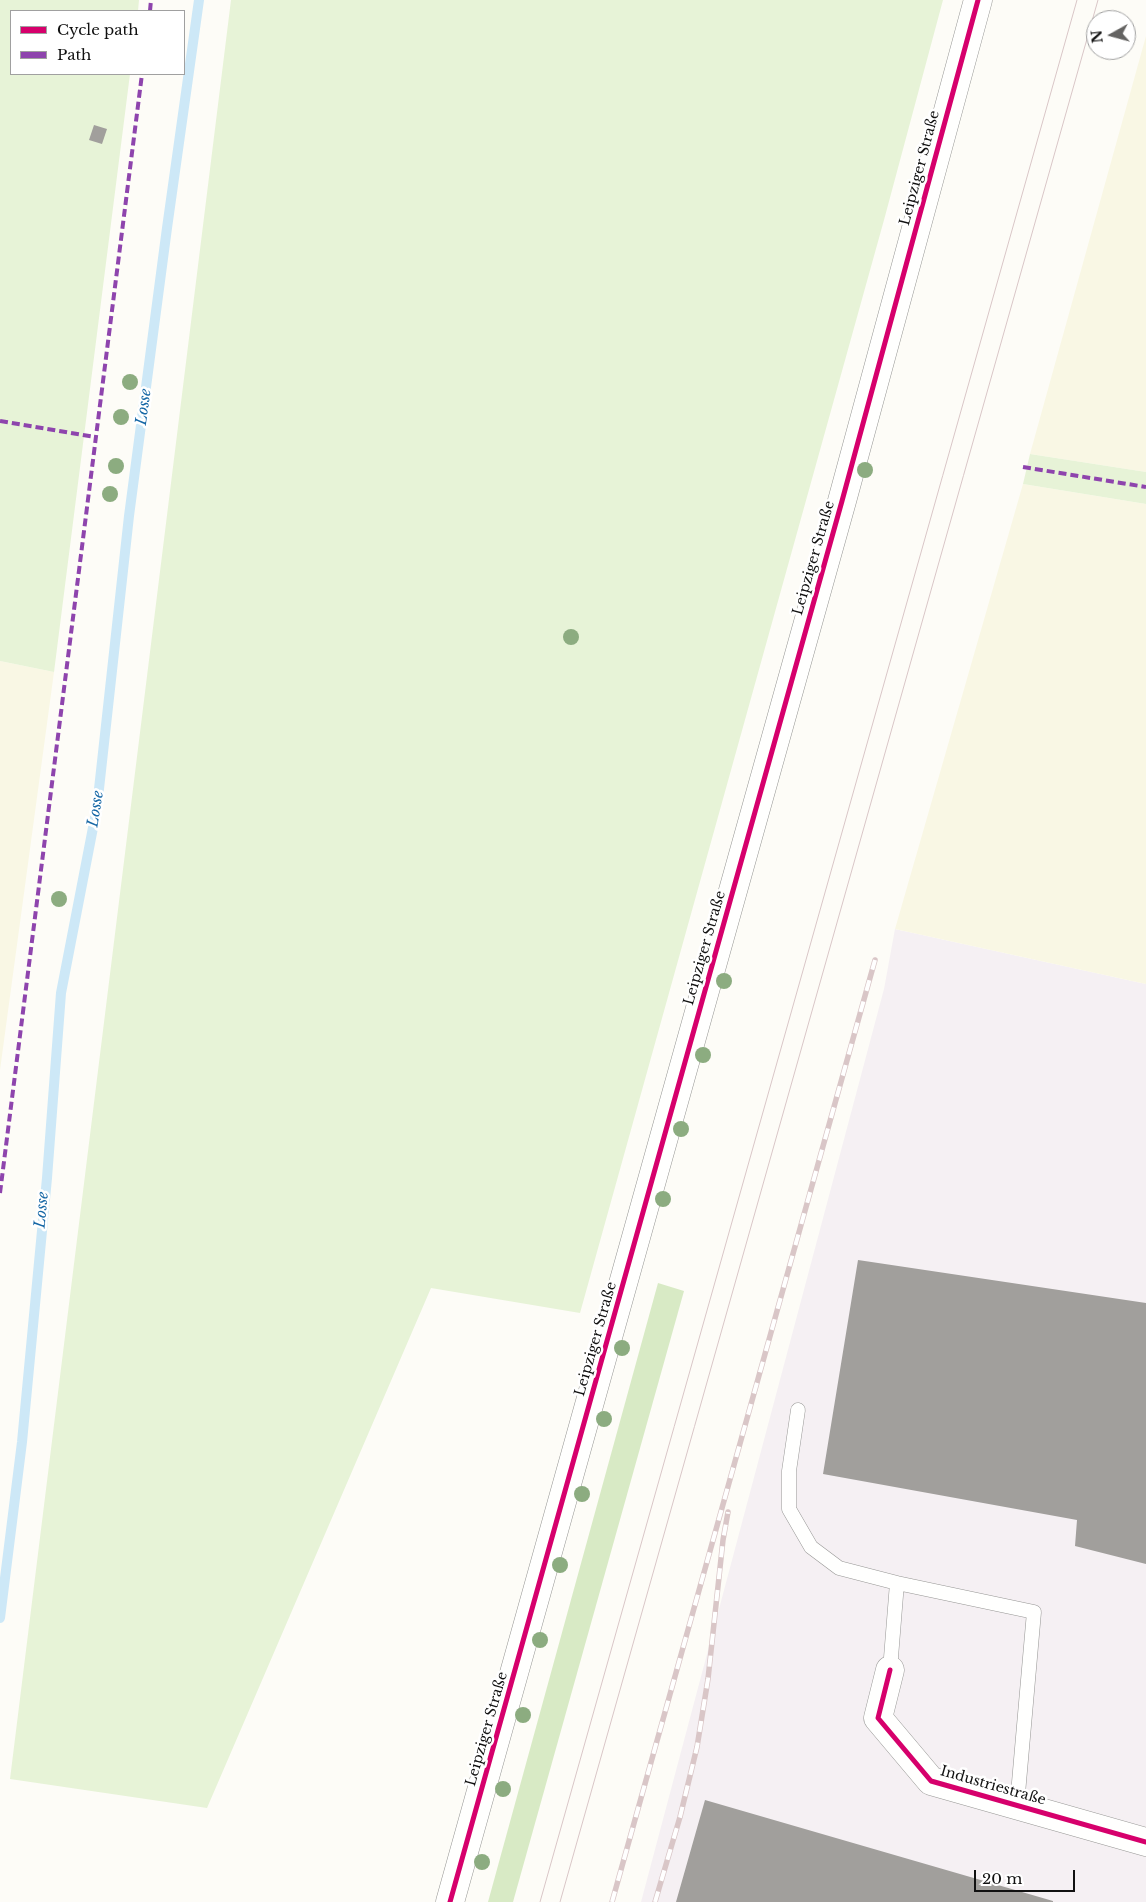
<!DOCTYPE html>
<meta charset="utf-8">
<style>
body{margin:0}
#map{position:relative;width:1146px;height:1902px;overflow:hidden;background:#fdfcf7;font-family:"Libre Baskerville",serif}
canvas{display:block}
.legend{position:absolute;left:10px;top:10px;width:175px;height:65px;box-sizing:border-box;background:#fff;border:1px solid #a0a0a0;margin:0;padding:6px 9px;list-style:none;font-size:15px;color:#111}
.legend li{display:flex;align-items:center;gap:10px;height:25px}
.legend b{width:25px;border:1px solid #a0a0a0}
.north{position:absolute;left:1086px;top:10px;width:50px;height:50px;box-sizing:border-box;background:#fff;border:1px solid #a0a0a0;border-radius:50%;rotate:263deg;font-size:14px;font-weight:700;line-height:20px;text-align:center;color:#111}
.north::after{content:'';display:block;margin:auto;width:18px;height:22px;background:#646362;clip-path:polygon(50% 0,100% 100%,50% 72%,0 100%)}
.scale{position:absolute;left:974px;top:1870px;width:101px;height:22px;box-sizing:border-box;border:2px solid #111;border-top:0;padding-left:6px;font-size:15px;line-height:18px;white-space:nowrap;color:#111;-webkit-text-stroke:4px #fff;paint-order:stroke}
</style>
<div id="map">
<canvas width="1146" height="1902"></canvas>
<ul class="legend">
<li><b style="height:6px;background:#d6006c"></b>Cycle path</li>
<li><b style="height:6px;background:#8e44ad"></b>Path</li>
</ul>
<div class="north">N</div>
<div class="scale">20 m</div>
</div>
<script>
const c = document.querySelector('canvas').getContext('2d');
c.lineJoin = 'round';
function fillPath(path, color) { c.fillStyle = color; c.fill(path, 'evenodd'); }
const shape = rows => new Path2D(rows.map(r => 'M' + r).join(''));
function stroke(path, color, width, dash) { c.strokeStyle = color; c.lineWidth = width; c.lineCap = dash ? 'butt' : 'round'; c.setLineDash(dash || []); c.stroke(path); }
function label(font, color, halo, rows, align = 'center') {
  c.font = font + ' "Libre Baskerville",serif'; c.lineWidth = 5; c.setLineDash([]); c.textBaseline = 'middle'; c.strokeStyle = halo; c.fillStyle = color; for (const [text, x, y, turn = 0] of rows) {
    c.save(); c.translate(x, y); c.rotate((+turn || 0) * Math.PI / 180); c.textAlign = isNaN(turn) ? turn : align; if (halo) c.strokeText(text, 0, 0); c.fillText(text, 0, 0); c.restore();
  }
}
const industrial = shape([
 [895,929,1146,984,1146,1902,641,1902,884,989]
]);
const farmland = shape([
 [1146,36,1146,472,1030,454],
 [1023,484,1146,504,1146,984,895,929],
 [0,661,54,672,0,1070]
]);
const green = shape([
 [0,0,139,0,138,11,11,11,11,74,130,74,54,672,0,661],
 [231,0,943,0,884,220,580,1313,431,1288,207,1808,10,1779],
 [1030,454,1146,472,1146,504,1023,484]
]);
const forest = shape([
 [658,1283,684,1291,513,1902,488,1902]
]);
const stream = shape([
 [0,1618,22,1442,47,1178,61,993,97,807,129,516,167,228,199,0]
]);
const building = shape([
 [94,125,107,129,102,144,89,140],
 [858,1260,1146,1303,1146,1564,1075,1546,1077,1520,823,1474],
 [705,1800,1053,1901,1053,1902,676,1902]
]);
const service = shape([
 [798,1410,789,1471,789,1509,811,1547,839,1568,897,1583,890,1670],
 [897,1583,1034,1612,1017,1805]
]);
const minor = shape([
 [890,1670,878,1718,931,1781,1146,1842],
 [450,1902,842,501,978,0]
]);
const tram = shape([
 [540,1902,1077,0],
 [560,1902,1098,0]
]);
const rail = shape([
 [612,1902,875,960],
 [655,1902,680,1817,697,1747,708,1679,723,1540,728,1512]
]);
const quiet = shape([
 [150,11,151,0],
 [0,421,95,437],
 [1023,467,1146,487],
 [0,1193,142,74]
]);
const cycleway = shape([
 [890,1670,878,1718,931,1781,1146,1842],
 [450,1902,842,501,978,0]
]);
const trees = [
 [130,382],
 [121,417],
 [116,466],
 [865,470],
 [110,494],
 [571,637],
 [59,899],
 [724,981],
 [703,1055],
 [681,1129],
 [663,1199],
 [622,1348],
 [604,1419],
 [582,1494],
 [560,1565],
 [540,1640],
 [523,1715],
 [503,1789],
 [482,1862]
];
const streetNames = [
 ["Leipziger Straße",920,168,-75],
 ["Leipziger Straße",814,558,-74],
 ["Leipziger Straße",705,948,-74],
 ["Leipziger Straße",596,1339,-74],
 ["Leipziger Straße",487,1729,-74],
 ["Industriestraße",993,1786,16]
];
const waterNames = [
 ["Losse",144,407,-82],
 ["Losse",96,809,-81],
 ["Losse",42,1210,-85]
];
fillPath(industrial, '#f5f0f3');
fillPath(farmland, '#f9f7e4');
fillPath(green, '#e7f3d7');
fillPath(forest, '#d8eac5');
stroke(stream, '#cde8f7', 10);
fillPath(building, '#a19f9c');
stroke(service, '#979795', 15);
stroke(minor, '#979795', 29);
stroke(service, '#fffffe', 14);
stroke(minor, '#fffffe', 28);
stroke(tram, '#d9c6c7', 1);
stroke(rail, '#d9c6c7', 5.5);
stroke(rail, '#fff', 4, [11]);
stroke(quiet, '#8e44ad', 4, [8, 4]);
stroke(cycleway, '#d6006c', 5);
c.fillStyle = '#8cac80';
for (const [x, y] of trees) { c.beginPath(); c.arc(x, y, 8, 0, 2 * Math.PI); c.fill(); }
label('14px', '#111', '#fff', streetNames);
label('italic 15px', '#1768a6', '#fff', waterNames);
</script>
